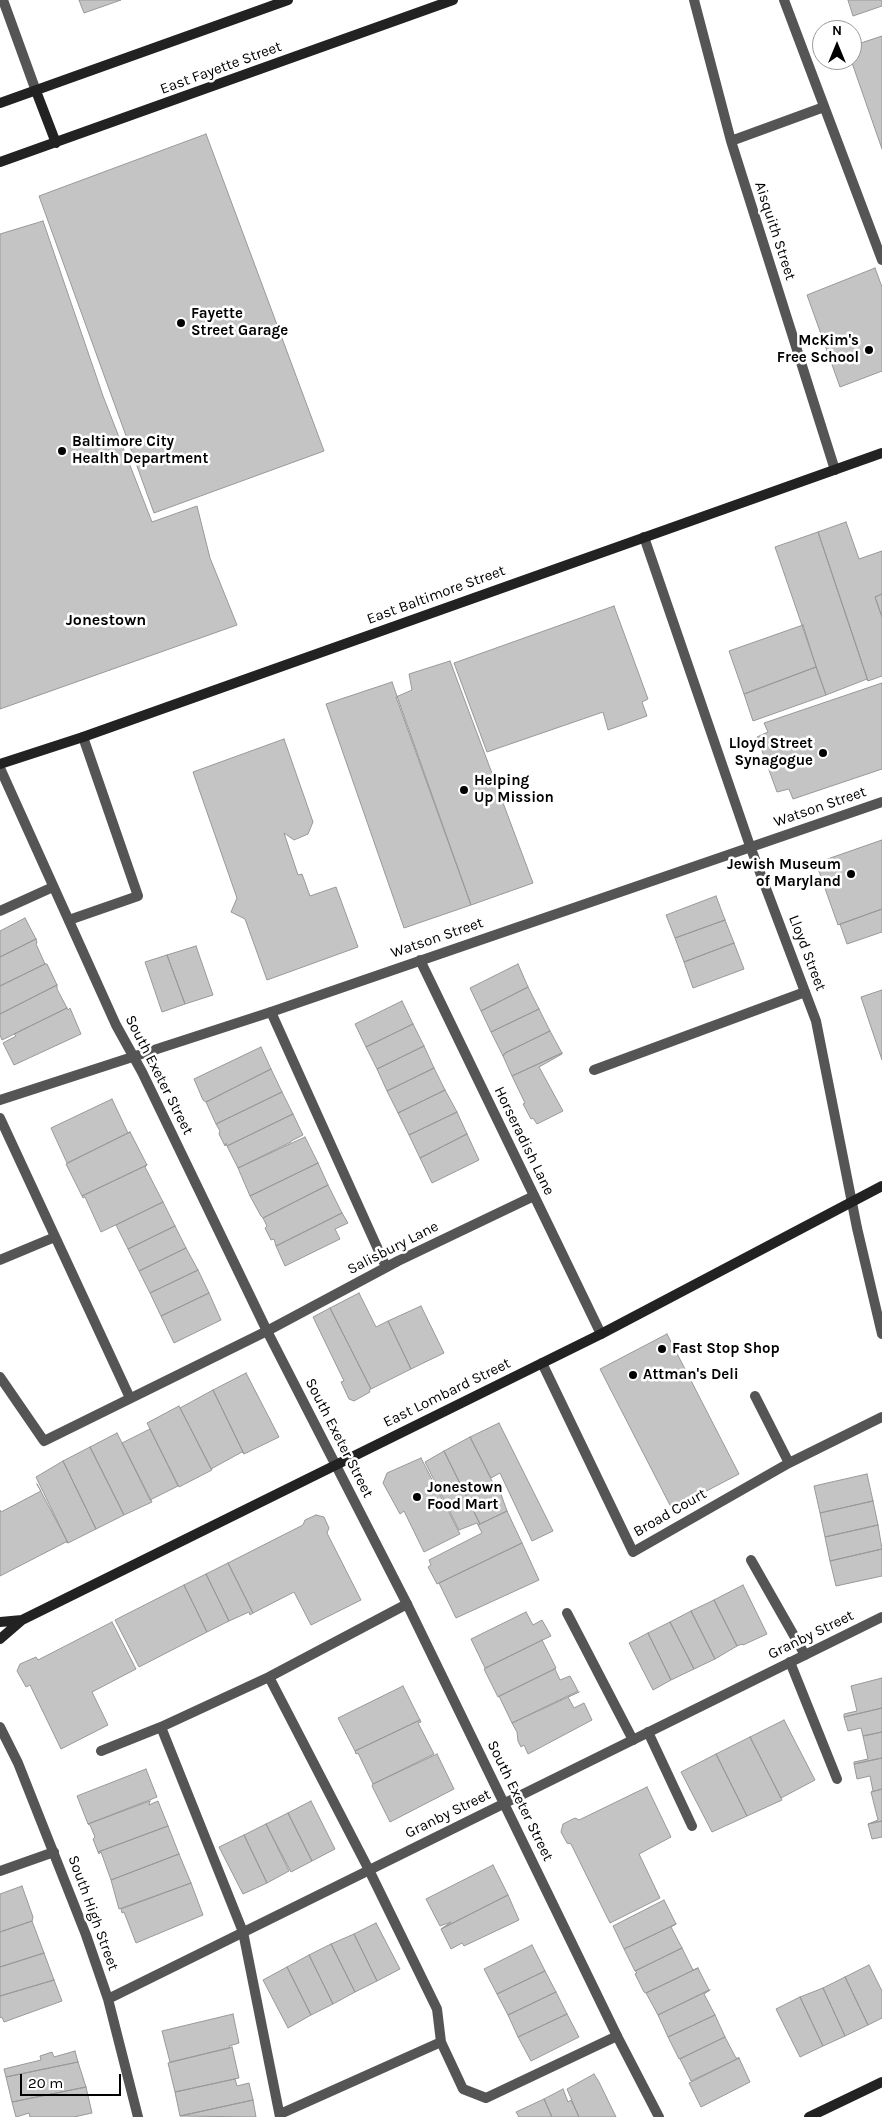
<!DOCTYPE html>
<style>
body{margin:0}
#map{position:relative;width:882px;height:2117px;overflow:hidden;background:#fff;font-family:Karla,sans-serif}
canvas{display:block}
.north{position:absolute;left:812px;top:20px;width:50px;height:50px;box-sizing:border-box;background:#fff;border:1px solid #999;border-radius:50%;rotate:0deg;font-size:14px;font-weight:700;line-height:20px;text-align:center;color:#000}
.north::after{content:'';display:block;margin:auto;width:18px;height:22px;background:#000;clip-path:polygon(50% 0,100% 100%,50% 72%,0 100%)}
.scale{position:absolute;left:20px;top:2074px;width:101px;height:22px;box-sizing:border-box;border:2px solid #000;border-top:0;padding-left:6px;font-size:15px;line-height:18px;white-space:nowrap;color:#000;-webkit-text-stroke:4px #fff;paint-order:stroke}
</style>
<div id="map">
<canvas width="882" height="2117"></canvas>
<div class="north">N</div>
<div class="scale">20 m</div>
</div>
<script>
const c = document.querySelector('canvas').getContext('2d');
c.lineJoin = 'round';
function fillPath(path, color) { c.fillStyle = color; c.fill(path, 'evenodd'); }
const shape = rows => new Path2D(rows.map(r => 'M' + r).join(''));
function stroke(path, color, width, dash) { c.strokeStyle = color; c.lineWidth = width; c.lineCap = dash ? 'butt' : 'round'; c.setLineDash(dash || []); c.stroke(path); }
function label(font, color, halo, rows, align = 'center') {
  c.font = font + ' Karla,sans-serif'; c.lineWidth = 5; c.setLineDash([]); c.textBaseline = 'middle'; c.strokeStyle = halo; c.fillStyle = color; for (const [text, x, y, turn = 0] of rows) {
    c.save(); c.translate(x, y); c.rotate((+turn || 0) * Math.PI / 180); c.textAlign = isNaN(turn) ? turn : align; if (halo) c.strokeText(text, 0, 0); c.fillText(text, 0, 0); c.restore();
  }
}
const building = shape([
 [79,0,121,0,84,13,79,0],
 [848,0,882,0,882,6,853,16,848,0],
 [882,36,882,149,851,60,852,46,882,36],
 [206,134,324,451,154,513,39,196,206,134],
 [43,221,103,396,152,522,197,506,210,558,237,625,0,709,0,234,43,221],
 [875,268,882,287,882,371,840,387,807,295,875,268],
 [846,522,859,559,882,551,882,594,875,597,882,617,882,676,868,681,818,532,846,522],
 [818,532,868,681,867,679,826,695,775,547,818,532],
 [882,594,882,617,875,597,882,594],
 [614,606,648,699,642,702,647,716,608,730,603,712,487,752,454,663,614,606],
 [803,625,816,667,744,694,729,651,803,625],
 [450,661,533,883,471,905,396,697,412,690,409,674,450,661],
 [816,667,826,695,753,721,744,694,816,667],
 [392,682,471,905,404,928,326,704,392,682],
 [882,683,882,769,793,799,789,789,777,792,757,737,768,732,764,723,882,683],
 [284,739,313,822,308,834,294,840,284,833,298,875,302,874,310,896,336,887,358,947,267,980,245,919,231,912,237,898,193,772,284,739],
 [882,840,882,909,838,925,816,863,882,840],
 [716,896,725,920,675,938,666,915,716,896],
 [882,909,882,932,847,944,840,924,882,909],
 [25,918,36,939,0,957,0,931,25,918],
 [725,920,734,943,684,962,675,938,725,920],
 [36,939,37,943,36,944,45,964,0,986,0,957,36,939],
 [734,943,744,969,693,988,684,962,734,943],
 [196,946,213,995,185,1004,167,955,196,946],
 [167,955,185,1004,162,1012,145,962,167,955],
 [45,964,47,964,57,985,0,1014,0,986,45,964],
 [518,964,528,987,481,1011,470,988,518,964],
 [57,985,57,989,67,1008,2,1040,0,1035,0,1014,57,985],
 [528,987,539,1009,491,1032,481,1011,528,987],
 [882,990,882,1060,861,997,882,990],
 [402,1001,413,1024,366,1047,355,1024,402,1001],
 [67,1008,68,1010,70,1008,81,1034,14,1065,3,1043,16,1036,14,1034,67,1008],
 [539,1009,550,1031,505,1053,503,1056,491,1032,539,1009],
 [413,1024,424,1046,377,1069,366,1047,413,1024],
 [550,1031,562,1053,512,1076,503,1056,505,1053,550,1031],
 [424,1046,434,1068,387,1091,377,1069,424,1046],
 [261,1047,271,1069,206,1102,203,1100,194,1079,261,1047],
 [562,1053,562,1054,539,1067,563,1111,537,1124,533,1118,531,1119,523,1104,525,1103,512,1076,562,1053],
 [434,1068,445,1090,398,1113,387,1091,434,1068],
 [271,1069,282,1092,216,1124,206,1102,271,1069],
 [445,1090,457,1112,409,1135,398,1113,445,1090],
 [282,1092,293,1114,227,1146,226,1143,225,1146,219,1134,220,1131,216,1124,282,1092],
 [112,1099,128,1133,130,1132,67,1163,51,1128,112,1099],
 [457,1112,467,1134,420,1158,409,1135,457,1112],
 [293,1114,303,1135,291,1141,291,1142,238,1168,227,1146,293,1114],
 [130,1132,147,1165,82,1196,66,1164,130,1132],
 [467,1134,479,1160,432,1183,420,1158,467,1134],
 [305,1137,318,1163,250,1196,238,1168,305,1137],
 [318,1163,328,1185,263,1218,261,1216,250,1196,318,1163],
 [147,1165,145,1167,163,1202,101,1232,85,1197,83,1198,82,1196,147,1165],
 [328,1185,342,1213,276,1246,274,1239,271,1240,265,1228,267,1226,263,1218,328,1185],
 [163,1202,175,1226,128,1249,116,1225,163,1202],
 [342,1213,348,1223,335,1229,340,1239,285,1266,276,1246,342,1213],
 [175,1226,186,1248,139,1271,128,1249,175,1226],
 [186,1248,198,1270,150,1293,139,1271,186,1248],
 [198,1270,209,1293,161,1316,150,1293,198,1270],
 [209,1293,221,1320,174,1343,161,1316,209,1293],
 [359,1293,376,1327,388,1321,411,1369,371,1389,330,1308,359,1293],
 [421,1306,444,1353,411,1369,388,1321,421,1306],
 [330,1308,371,1389,369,1390,370,1392,354,1401,349,1399,341,1382,344,1381,313,1317,330,1308],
 [667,1334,739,1474,672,1509,600,1369,667,1334],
 [246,1373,279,1437,244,1454,213,1390,246,1373],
 [213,1390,244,1454,242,1452,211,1469,180,1408,213,1390],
 [179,1406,212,1470,179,1487,147,1423,179,1406],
 [499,1423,553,1531,532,1541,500,1473,491,1478,470,1437,499,1423],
 [150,1429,178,1486,150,1500,122,1443,150,1429],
 [117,1433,152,1502,124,1515,90,1447,117,1433],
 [470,1437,494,1485,497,1483,507,1511,480,1524,444,1451,470,1437],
 [90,1447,124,1515,96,1529,63,1461,90,1447],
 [444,1451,480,1524,478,1525,477,1523,459,1530,425,1462,444,1451],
 [421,1458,460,1534,424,1552,404,1511,400,1514,383,1483,387,1473,421,1458],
 [63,1461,96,1529,68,1543,36,1477,63,1461],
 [867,1474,873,1501,820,1513,814,1486,867,1474],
 [37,1484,68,1543,66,1542,0,1576,0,1510,1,1512,41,1491,37,1484],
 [873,1501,878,1525,825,1537,820,1513,873,1501],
 [507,1511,522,1543,437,1584,428,1567,431,1565,429,1560,482,1533,478,1525,507,1511],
 [316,1515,324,1517,329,1528,327,1533,361,1600,311,1625,294,1592,253,1613,228,1563,303,1525,305,1520,316,1515],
 [878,1525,882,1549,830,1561,825,1537,878,1525],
 [522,1543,539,1580,456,1618,439,1583,522,1543],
 [882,1549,882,1576,836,1586,830,1561,882,1549],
 [228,1563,253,1613,250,1615,249,1612,229,1621,206,1574,228,1563],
 [206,1574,229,1621,207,1632,184,1585,206,1574],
 [184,1585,207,1632,139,1667,115,1620,184,1585],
 [743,1585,767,1634,743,1645,742,1644,737,1646,714,1600,743,1585],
 [714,1600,737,1646,715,1659,691,1611,714,1600],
 [691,1611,715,1659,694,1669,670,1622,691,1611],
 [526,1612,533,1625,542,1620,551,1636,485,1668,471,1639,526,1612],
 [112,1622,136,1669,92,1692,108,1725,61,1749,30,1685,26,1687,17,1671,20,1664,36,1657,38,1660,112,1622],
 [670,1622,694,1669,671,1680,648,1633,670,1622],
 [648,1633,671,1680,653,1690,629,1643,648,1633],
 [542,1640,556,1668,498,1697,484,1669,542,1640],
 [555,1669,560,1680,570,1676,578,1691,512,1723,499,1696,555,1669],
 [882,1678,882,1708,844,1717,844,1714,857,1711,851,1686,882,1678],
 [403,1686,420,1720,355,1751,338,1718,403,1686],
 [579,1692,568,1697,574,1708,584,1703,592,1720,528,1754,524,1745,521,1747,518,1741,517,1732,512,1723,579,1692],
 [882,1708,882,1732,863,1736,861,1728,848,1731,844,1717,882,1708],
 [420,1720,421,1722,418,1723,434,1754,373,1784,358,1753,356,1754,355,1751,420,1720],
 [784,1720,815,1780,781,1798,750,1737,784,1720],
 [882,1732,882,1758,854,1764,854,1762,868,1759,863,1736,882,1732],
 [750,1737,782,1800,747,1816,716,1754,750,1737],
 [437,1754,454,1789,390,1822,372,1786,373,1784,437,1754],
 [716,1754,747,1816,712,1832,681,1772,716,1754],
 [882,1758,882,1789,871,1792,873,1791,870,1776,857,1779,854,1764,882,1758],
 [146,1769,157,1797,88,1824,77,1796,146,1769],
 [647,1787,671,1837,639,1854,660,1898,610,1923,571,1844,567,1843,561,1832,563,1824,575,1818,579,1820,647,1787],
 [882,1789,882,1821,868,1824,878,1820,871,1792,882,1789],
 [150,1801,149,1805,158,1801,168,1826,98,1852,93,1839,95,1837,90,1825,88,1824,150,1801],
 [311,1801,335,1849,312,1861,288,1813,311,1801],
 [288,1813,312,1861,291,1872,266,1824,288,1813],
 [882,1821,882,1837,872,1839,868,1824,882,1821],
 [266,1824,289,1871,267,1883,244,1835,266,1824],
 [168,1826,179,1854,111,1880,101,1852,99,1854,98,1852,168,1826],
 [244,1835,267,1883,243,1894,219,1847,244,1835],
 [179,1854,191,1883,119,1909,111,1880,179,1854],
 [493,1865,508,1895,441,1929,451,1922,440,1926,426,1899,493,1865],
 [191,1883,203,1915,136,1943,124,1912,122,1913,121,1909,191,1883],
 [22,1886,33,1917,32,1921,0,1932,0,1894,22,1886],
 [508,1895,519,1920,464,1946,462,1943,451,1949,441,1929,508,1895],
 [664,1900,676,1924,624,1949,613,1926,664,1900],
 [32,1921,44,1953,0,1967,0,1932,32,1921],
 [376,1923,400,1969,377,1981,354,1934,376,1923],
 [676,1924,671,1927,682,1948,635,1971,624,1949,676,1924],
 [354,1934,377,1981,355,1992,331,1944,354,1934],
 [331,1944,355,1992,333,2004,309,1955,331,1944],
 [532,1945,545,1971,497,1994,484,1969,532,1945],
 [682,1948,693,1970,698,1968,646,1993,644,1992,635,1974,637,1973,635,1971,682,1948],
 [44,1953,54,1980,0,1996,0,1967,44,1953],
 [309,1955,333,2004,311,2015,287,1967,309,1955],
 [869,1965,882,1991,882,2018,868,2025,845,1977,869,1965],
 [287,1967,311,2015,288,2028,263,1980,287,1967],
 [698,1968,709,1990,658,2015,646,1993,698,1968],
 [545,1971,556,1992,508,2015,497,1994,545,1971],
 [845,1977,868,2025,845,2036,823,1988,845,1977],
 [54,1980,62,2001,4,2022,2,2017,0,2018,0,1996,54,1980],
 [823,1988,845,2036,823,2046,800,1997,823,1988],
 [710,1990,704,1994,715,2015,668,2037,658,2015,710,1990],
 [556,1992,567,2014,518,2037,508,2015,556,1992],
 [800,1997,823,2046,800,2057,776,2009,800,1997],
 [233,2014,239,2043,229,2046,230,2048,170,2062,162,2031,233,2014],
 [567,2014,579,2037,531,2061,518,2037,567,2014],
 [715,2015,725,2037,679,2059,668,2037,715,2015],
 [725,2037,736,2058,739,2058,691,2081,680,2059,725,2037],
 [232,2047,239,2078,175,2092,168,2063,232,2047],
 [75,2051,78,2062,6,2077,4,2069,41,2060,40,2056,52,2052,54,2057,75,2051],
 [739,2058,750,2082,701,2107,689,2083,739,2058],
 [78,2062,86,2087,12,2102,6,2077,78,2062],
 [594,2074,599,2082,616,2117,579,2117,567,2089,594,2074],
 [235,2079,237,2086,249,2083,253,2100,180,2116,175,2092,235,2079],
 [86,2087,92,2113,74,2117,30,2117,29,2113,16,2117,12,2102,86,2087],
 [563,2089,568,2102,571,2100,579,2117,552,2117,544,2099,563,2089],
 [544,2099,552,2117,519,2117,516,2112,544,2099],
 [253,2100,256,2117,180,2116,253,2100]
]);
const lane = shape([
 [0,911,53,887],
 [69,920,138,896,83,737],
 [271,1012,386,1267],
 [594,1070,805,992],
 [0,1118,130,1398],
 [0,1260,55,1237],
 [542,1363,633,1552,789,1463,882,1417],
 [0,1377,44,1441,267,1331,398,1261,534,1196],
 [755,1396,789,1463],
 [751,1560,805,1655],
 [567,1613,633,1740],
 [790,1662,837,1779],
 [269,1677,369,1870,437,2009,441,2042,463,2089,486,2098,617,2036],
 [161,1727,243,1932,280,2117],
 [648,1732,692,1826],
 [101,1751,161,1727,269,1677,407,1604],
 [0,1871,54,1852],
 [280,2114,441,2042]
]);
const street = shape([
 [3,0,36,91],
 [694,0,731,141,835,470],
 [784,0,882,260],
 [731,141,824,107],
 [644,537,750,846,816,1021,857,1228,882,1334],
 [0,768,116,1025,142,1072,267,1331,407,1604,617,2036,659,2117],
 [420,960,601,1334],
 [0,1100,271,1012,882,802],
 [0,1727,18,1763,86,1935,108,1999,138,2117],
 [108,1999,882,1617]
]);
const secondary = shape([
 [36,91,56,143],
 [0,103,288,0],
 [0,162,453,0],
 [0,764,83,737,882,453],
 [0,1622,22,1620],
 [0,1639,22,1620,601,1334,882,1186],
 [809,2117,882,2082]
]);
const markers = [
 [181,323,5,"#000"],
 [869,350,5,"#000"],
 [62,451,5,"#000"],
 [823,753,5,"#000"],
 [464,790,5,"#000"],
 [851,874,5,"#000"],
 [662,1349,5,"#000"],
 [633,1375,5,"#000"],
 [417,1497,5,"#000"]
];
const streetNames = [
 ["East Fayette Street",221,68,-20],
 ["Aisquith Street",775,231,72],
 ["East Baltimore Street",436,595,-20],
 ["Watson Street",820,807,-19],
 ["Watson Street",437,938,-19],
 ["Lloyd Street",807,953,69],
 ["South Exeter Street",159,1075,63],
 ["Horseradish Lane",524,1141,64],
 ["Salisbury Lane",393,1248,-27],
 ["East Lombard Street",447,1393,-26],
 ["South Exeter Street",339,1438,63],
 ["Broad Court",670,1513,-30],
 ["Granby Street",811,1635,-26],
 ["South Exeter Street",520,1801,64],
 ["Granby Street",448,1814,-26],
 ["South High Street",93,1913,70]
];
const poiNames = [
 ["Fayette",191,314],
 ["Street Garage",191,331],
 ["McKim's",859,341,"right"],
 ["Free School",859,358,"right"],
 ["Baltimore City",72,442],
 ["Health Department",72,459],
 ["Lloyd Street",813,744,"right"],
 ["Synagogue",813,761,"right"],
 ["Helping",474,781],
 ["Up Mission",474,798],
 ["Jewish Museum",841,865,"right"],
 ["of Maryland",841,882,"right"],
 ["Fast Stop Shop",672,1349],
 ["Attman's Deli",643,1375],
 ["Jonestown",427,1488],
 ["Food Mart",427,1505]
];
const neighbourhoodNames = [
 ["Jonestown",106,620]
];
fillPath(building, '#c4c4c4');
stroke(building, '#999', 1);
stroke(lane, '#555', 10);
stroke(street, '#555', 10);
stroke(secondary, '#222', 10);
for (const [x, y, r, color] of markers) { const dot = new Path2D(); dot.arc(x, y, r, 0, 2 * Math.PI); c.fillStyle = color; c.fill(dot); stroke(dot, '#fff', 2); }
label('15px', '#000', '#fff', streetNames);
label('bold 15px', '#000', '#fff', poiNames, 'left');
label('bold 16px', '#000', '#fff', neighbourhoodNames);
</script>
